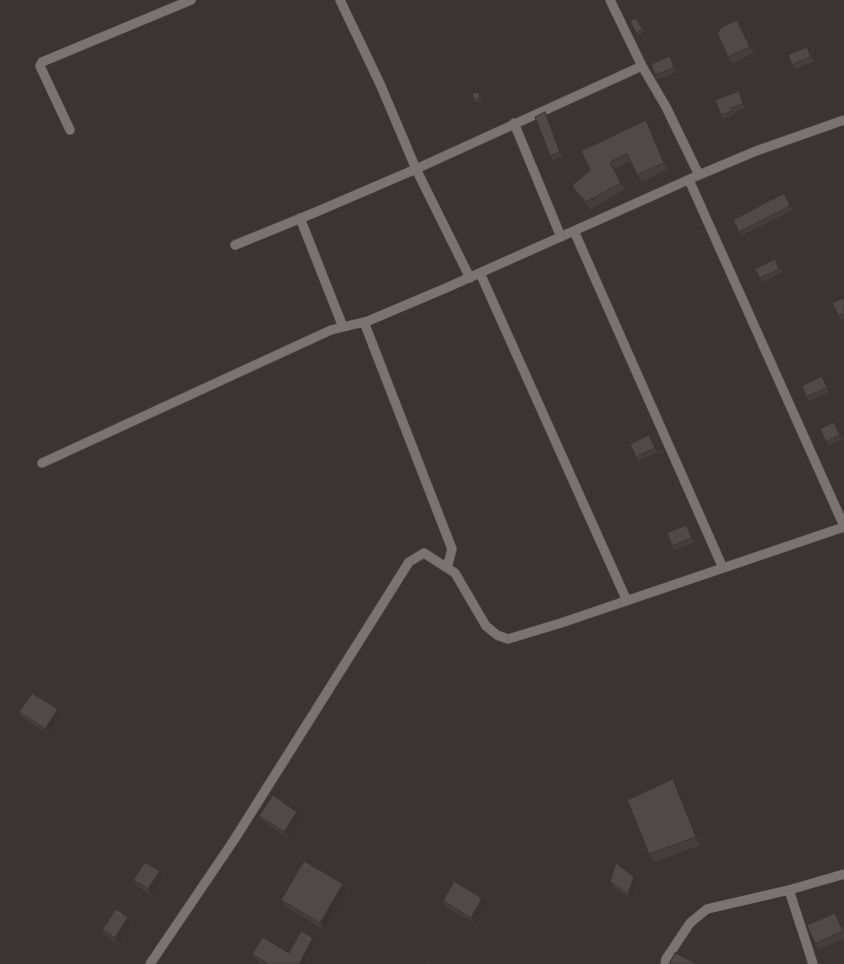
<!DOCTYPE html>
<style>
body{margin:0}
canvas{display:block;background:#373633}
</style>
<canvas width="844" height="964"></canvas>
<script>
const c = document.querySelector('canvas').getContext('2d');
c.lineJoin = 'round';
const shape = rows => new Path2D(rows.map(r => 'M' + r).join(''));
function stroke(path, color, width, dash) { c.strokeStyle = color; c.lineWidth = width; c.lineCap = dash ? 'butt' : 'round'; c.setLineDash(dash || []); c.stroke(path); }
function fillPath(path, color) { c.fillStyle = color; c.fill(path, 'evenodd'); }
const minor = shape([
 [610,0,642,66,666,107,699,175,756,151,844,120],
 [514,123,561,237],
 [70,130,40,66,42,62,191,0],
 [689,180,844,526],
 [300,218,343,327],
 [574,231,723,568],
 [235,245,316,212,416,169,381,86,340,0],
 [480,273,627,601],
 [470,278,416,169,642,66],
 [364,322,452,549,447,568],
 [42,463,331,330,368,321,446,288,699,175],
 [789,890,813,964],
 [150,964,234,840,409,562,424,553,455,573,486,626,497,635,508,639,561,623,844,527],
 [665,964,666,959,690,923,707,909,789,890,844,874]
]);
const wall = shape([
 [638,20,644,32,638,35,636,33],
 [741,25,754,53,732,63,728,57],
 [810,50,814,61,795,69,792,65],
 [670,56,672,59,677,72,657,79,655,75],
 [480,93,482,100,475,102,474,100],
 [741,95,746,108,734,112,735,114,723,119,721,115],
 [545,112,547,116,563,156,553,160,550,156],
 [646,120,650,127,668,169,642,182,637,175,630,161,615,169,625,189,591,209,576,192,572,186],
 [787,197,793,210,742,235,739,232],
 [775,259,777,263,782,272,762,282,760,278],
 [844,298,844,319,841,320,839,316],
 [822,376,825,379,829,392,809,401,806,397],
 [837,426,843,439,829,446,826,442],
 [649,435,652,439,658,452,638,461,636,457],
 [689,528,695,542,675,550,672,546],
 [58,709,62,715,49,734,23,718,19,712],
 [673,779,678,786,701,845,654,862,649,854],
 [259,816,301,817,288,838,263,821],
 [163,877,152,895,137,886,133,880],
 [634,877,638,882,632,900,614,887,610,882],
 [343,884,348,892,325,930,286,907,281,900],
 [443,901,486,903,475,923,446,907],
 [835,913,839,918,844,929,844,939,819,949,815,944],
 [132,922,119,944,106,936,102,930],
 [313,938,316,942,305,964,264,964,255,959,252,954,289,953]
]);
const shadedWall = shape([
 [737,20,741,25,754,53,750,47],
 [807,47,810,50,814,61,811,57],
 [670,56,672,59,677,72,674,68],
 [739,91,741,95,746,108,743,104],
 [545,112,547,116,563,156,560,152],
 [646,120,650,127,668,169,664,163],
 [610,162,615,169,625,189,621,183],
 [784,193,787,197,793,210,790,206],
 [822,376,825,379,829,392,827,388],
 [834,422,837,426,843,439,840,435],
 [649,435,652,439,658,452,655,448],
 [686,525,689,528,695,542,692,538],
 [58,709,62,715,49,734,45,729],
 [673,779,678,786,701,845,696,837],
 [297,812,301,817,288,838,284,832],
 [160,871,163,877,152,895,148,889],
 [634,877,638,882,632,900,628,894],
 [343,884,348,892,325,930,320,923],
 [482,898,486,903,475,923,471,918],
 [835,913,839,918,844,929,844,932],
 [128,917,132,922,119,944,115,938],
 [313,938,316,942,305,964,299,964]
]);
const building = shape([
 [636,18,643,30,636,33,630,21,636,18],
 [737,20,750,47,728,57,717,32,720,30,720,28,737,20],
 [807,47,811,57,792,65,788,55,807,47],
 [670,56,674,68,655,75,651,64,670,56],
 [739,91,743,104,731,108,732,111,721,115,715,100,739,91],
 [479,92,480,98,474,100,472,93,479,92],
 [545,112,560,152,550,156,535,117,545,112],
 [646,120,664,163,637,175,627,154,610,162,621,183,586,202,572,186,590,170,581,151,646,120],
 [784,193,790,206,739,232,733,220,784,193],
 [775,259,779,269,760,278,755,269,775,259],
 [844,298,844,314,839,316,832,303,844,298],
 [822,376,827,388,806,397,802,386,822,376],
 [834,422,840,435,826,442,820,429,834,422],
 [649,435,655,448,636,457,630,444,649,435],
 [686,525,692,538,672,546,667,533,686,525],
 [32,693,58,709,45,729,19,712,32,693],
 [673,779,696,837,649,854,627,800,673,779],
 [273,795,297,812,284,832,259,816,273,795],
 [304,861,343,884,320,923,281,900,304,861],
 [145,862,160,871,148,889,133,880,145,862],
 [616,863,634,877,628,894,610,882,616,863],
 [454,881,482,898,471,918,443,901,454,881],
 [116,909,128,917,115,938,102,930,116,909],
 [835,913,843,931,815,944,807,925,835,913],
 [301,931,313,938,299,964,268,964,252,954,263,937,289,953,301,931],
 [675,953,695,963,694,964,669,964,675,953],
 [427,961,431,964,425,964,427,961]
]);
stroke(minor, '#545351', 10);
stroke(minor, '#767572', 9);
fillPath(wall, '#41403e');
fillPath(shadedWall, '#353432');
fillPath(building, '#4c4b48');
stroke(building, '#353432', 1);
</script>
